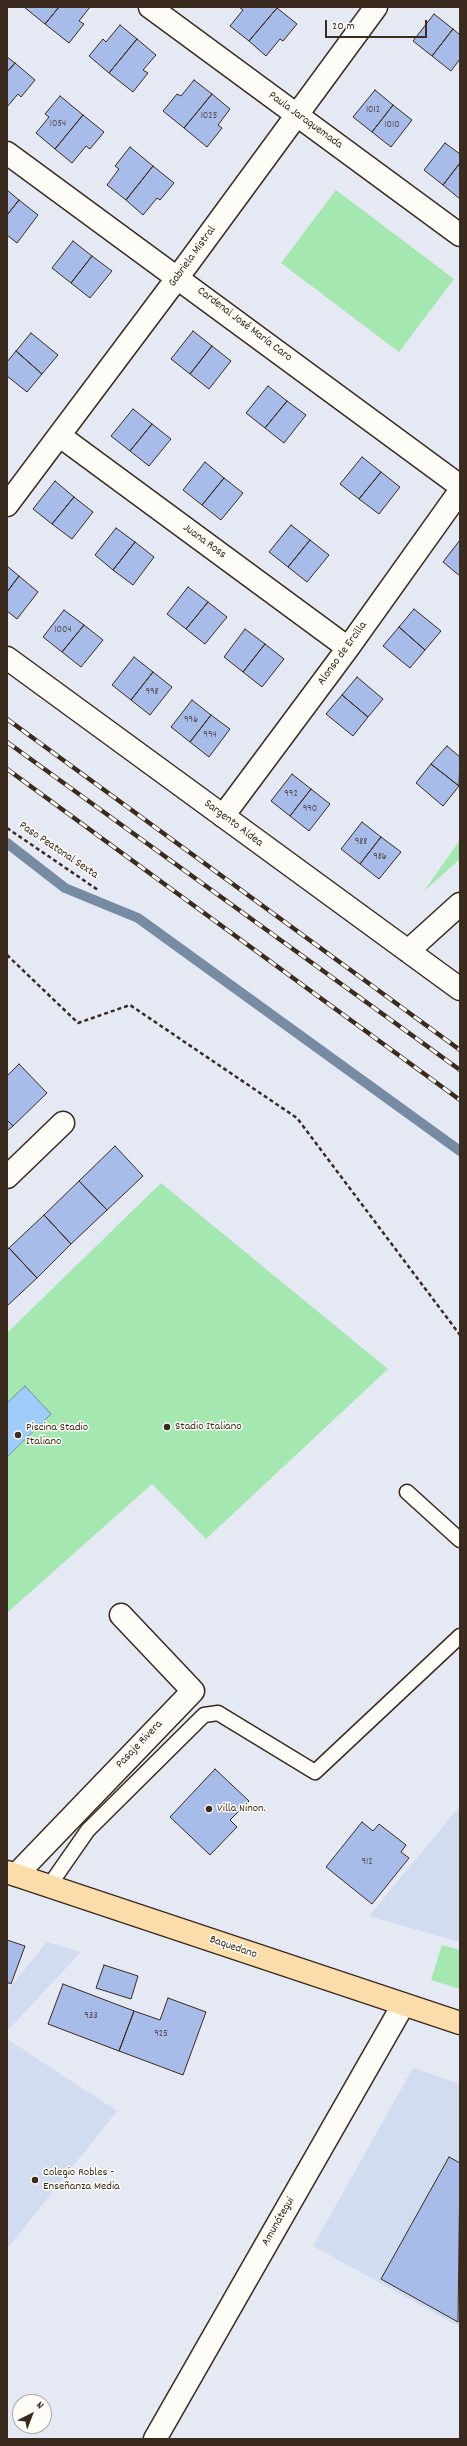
<!DOCTYPE html>
<meta charset="utf-8">
<style>
body{margin:0}
#map{position:relative;width:467px;height:2446px;overflow:hidden;background:#e4e9f3;font-family:Dekko,sans-serif}
canvas{display:block}
.frame{position:absolute;inset:0;border:8px solid #3b2a1e;pointer-events:none}
.north{position:absolute;left:12px;top:2394px;width:40px;height:40px;box-sizing:border-box;background:#fdfcf7;border:1px solid #afa8a0;border-radius:50%;rotate:42deg;font-size:11px;font-weight:700;line-height:16px;text-align:center;color:#3b2a1e}
.north::after{content:'';display:block;margin:auto;width:14px;height:18px;background:#3b2a1e;clip-path:polygon(50% 0,100% 100%,50% 72%,0 100%)}
.scale{position:absolute;left:325px;top:20px;width:102px;height:18px;box-sizing:border-box;border:2px solid #3b2a1e;border-top:0;padding-left:5px;font-size:12px;line-height:14px;white-space:nowrap;color:#3b2a1e;-webkit-text-stroke:3px #fdfcf7;paint-order:stroke}
</style>
<div id="map">
<canvas width="467" height="2446"></canvas>
<div class="frame"></div>
<div class="north">N</div>
<div class="scale">20 m</div>
</div>
<script>
const c = document.querySelector('canvas').getContext('2d');
c.lineJoin = 'round';
function fillPath(path, color) { c.fillStyle = color; c.fill(path, 'evenodd'); }
const shape = rows => new Path2D(rows.map(r => 'M' + r).join(''));
function stroke(path, color, width, dash) { c.strokeStyle = color; c.lineWidth = width; c.lineCap = dash ? 'butt' : 'round'; c.setLineDash(dash || []); c.stroke(path); }
function label(font, color, halo, rows, align = 'center') {
  c.font = font + ' Dekko,sans-serif'; c.lineWidth = 3; c.setLineDash([]); c.textBaseline = 'middle'; c.strokeStyle = halo; c.fillStyle = color; for (const [text, x, y, turn = 0] of rows) {
    c.save(); c.translate(x, y); c.rotate((+turn || 0) * Math.PI / 180); c.textAlign = isNaN(turn) ? turn : align; if (halo) c.strokeText(text, 0, 0); c.fillText(text, 0, 0); c.restore();
  }
}
const built = shape([
 [460,1806,460,1942,369,1916],
 [47,1942,81,1952,7,2031,7,1991],
 [7,2039,117,2111,7,2249],
 [413,2068,460,2084,460,2327,313,2246]
]);
const green = shape([
 [336,190,454,279,399,352,281,263],
 [460,840,460,859,424,891],
 [161,1183,388,1369,206,1539,152,1484,7,1613,7,1333],
 [442,1945,460,1950,460,1989,431,1980]
]);
const water = shape([
 [25,1386,51,1414,7,1457,7,1403,25,1386]
]);
const stream = shape([
 [7,843,65,888,138,918,460,1151]
]);
const building = shape([
 [24,7,59,7,45,24,24,7],
 [59,7,90,7,79,21,84,24,69,43,45,24,59,7],
 [239,7,276,7,277,8,249,41,230,26,243,10,239,7],
 [277,8,297,24,283,41,280,39,266,56,249,41,277,8],
 [434,14,453,29,432,56,413,41,434,14],
 [120,25,137,39,109,73,89,56,103,39,106,42,120,25],
 [453,29,460,35,460,59,451,71,432,56,453,29],
 [137,39,156,55,143,70,148,73,133,92,109,73,137,39],
 [7,57,15,63,7,72,7,57],
 [15,63,35,80,21,97,18,94,7,107,7,72,15,63],
 [194,80,212,94,184,128,163,111,177,94,181,96,194,80],
 [375,90,393,105,372,132,353,117,375,90],
 [212,94,230,109,218,125,222,128,207,147,184,128,212,94],
 [60,96,83,115,55,149,36,133,49,117,45,114,60,96],
 [393,105,412,120,391,147,372,132,393,105],
 [83,115,104,132,90,149,86,146,72,163,55,149,83,115],
 [445,143,460,154,460,163,443,185,424,170,445,143],
 [130,147,153,166,126,200,107,185,119,169,115,166,130,147],
 [460,163,460,199,443,185,460,163],
 [153,166,174,183,160,200,157,198,143,215,126,200,153,166],
 [7,190,19,200,7,215,7,190],
 [19,200,38,215,17,243,7,235,7,215,19,200],
 [73,241,92,256,71,283,52,268,73,241],
 [92,256,112,271,90,298,71,283,92,256],
 [193,331,212,346,190,374,171,359,193,331],
 [31,333,58,355,42,374,16,351,31,333],
 [212,346,231,361,209,389,190,374,212,346],
 [16,351,42,374,27,392,7,376,7,362,16,351],
 [268,386,287,401,265,428,246,413,268,386],
 [287,401,306,415,284,443,265,428,287,401],
 [133,409,152,424,130,451,111,436,133,409],
 [152,424,171,439,149,466,130,451,152,424],
 [362,457,381,472,359,499,340,484,362,457],
 [205,462,224,478,202,505,183,490,205,462],
 [381,472,400,487,379,514,359,499,381,472],
 [224,478,243,493,221,520,202,505,224,478],
 [55,481,74,497,52,524,33,509,55,481],
 [74,497,93,512,72,539,52,524,74,497],
 [291,525,310,540,288,567,269,552,291,525],
 [116,528,135,542,113,570,95,555,116,528],
 [310,540,329,555,307,582,288,567,310,540],
 [460,540,460,576,443,562,460,540],
 [135,542,154,557,133,585,113,570,135,542],
 [7,566,19,576,7,592,7,566],
 [19,576,38,592,17,619,7,611,7,592,19,576],
 [188,587,208,602,186,629,167,614,188,587],
 [208,602,227,617,205,644,186,629,208,602],
 [414,609,441,631,425,650,399,627,414,609],
 [64,610,84,625,62,652,43,637,64,610],
 [84,625,103,640,81,667,62,652,84,625],
 [399,627,425,650,410,668,383,646,399,627],
 [245,629,265,644,243,672,224,657,245,629],
 [265,644,284,659,262,687,243,672,265,644],
 [134,657,153,672,131,700,112,685,134,657],
 [153,672,172,687,150,715,131,700,153,672],
 [357,677,383,699,368,717,342,695,357,677],
 [342,695,368,717,353,736,326,714,342,695],
 [192,700,211,715,190,742,171,727,192,700],
 [211,715,230,729,209,757,190,742,211,715],
 [447,746,460,757,459,786,431,764,447,746],
 [431,764,459,786,443,806,416,783,431,764],
 [292,774,311,789,290,816,271,801,292,774],
 [311,789,330,804,309,831,290,816,311,789],
 [362,822,381,837,360,864,341,849,362,822],
 [381,837,401,852,379,879,360,864,381,837],
 [19,1064,47,1093,13,1126,7,1120,7,1076,19,1064],
 [7,1120,13,1126,7,1131,7,1120],
 [115,1146,143,1176,107,1210,79,1181,115,1146],
 [79,1181,107,1210,71,1244,44,1215,79,1181],
 [44,1215,71,1244,37,1278,9,1248,44,1215],
 [9,1248,37,1278,7,1306,7,1250,9,1248],
 [215,1769,249,1801,230,1820,237,1827,210,1855,170,1817,215,1769],
 [362,1822,373,1831,379,1824,406,1845,401,1852,409,1858,372,1904,326,1867,362,1822],
 [7,1940,25,1946,11,1984,7,1982,7,1940],
 [104,1965,138,1976,131,1999,96,1988,104,1965],
 [63,1984,134,2011,119,2051,48,2024,63,1984],
 [168,1998,206,2012,183,2075,119,2051,134,2011,160,2020,168,1998],
 [449,2157,460,2163,458,2322,381,2279,449,2157]
]);
const path = shape([
 [7,828,98,890],
 [7,955,78,1023,130,1005,297,1118,460,1335]
]);
const lane = shape([
 [407,1492,460,1540],
 [49,1886,88,1830,204,1715,218,1713,315,1772,460,1636]
]);
const street = shape([
 [150,7,460,235],
 [7,153,460,486],
 [60,436,348,648],
 [7,505,178,277,376,7],
 [223,816,348,648,460,491],
 [7,1177,63,1123],
 [16,1875,193,1691,121,1615],
 [155,2439,403,2005]
]);
const secondary = shape([
 [7,658,460,989],
 [408,951,460,904]
]);
const primary = shape([
 [7,1872,460,2023]
]);
const rail = shape([
 [7,719,460,1050],
 [7,742,460,1070],
 [7,769,460,1100]
]);
const markers = [
 [167,1427,4,"#3b2a1e"],
 [18,1435,4,"#3b2a1e"],
 [209,1809,4,"#3b2a1e"],
 [35,2180,4,"#3b2a1e"]
];
const numberNames = [
 ["1012",373,111],
 ["1025",209,117],
 ["1054",58,125],
 ["1010",392,126],
 ["1004",63,631],
 ["998",152,693],
 ["996",191,721],
 ["994",210,736],
 ["992",291,795],
 ["990",310,810],
 ["988",361,843],
 ["986",380,858],
 ["912",367,1863],
 ["933",91,2017],
 ["925",161,2035]
];
const streetNames = [
 ["Paula Jaraquemada",305,121,36],
 ["Gabriela Mistral",193,257,-54],
 ["Cardenal José María Caro",244,325,37],
 ["Juana Ross",204,542,36],
 ["Alonso de Ercilla",343,654,-54],
 ["Sargento Aldea",233,824,37],
 ["Paso Peatonal Sexta",58,851,34],
 ["Pasaje Rivera",140,1745,-46],
 ["Baquedano",233,1948,19],
 ["Amunátegui",279,2222,-60]
];
const poiNames = [
 ["Stadio Italiano",175,1427],
 ["Piscina Stadio",26,1428],
 ["Italiano",26,1442],
 ["Villa Ninon.",217,1809],
 ["Colegio Robles -",43,2173],
 ["Enseñanza Media",43,2187]
];
fillPath(built, '#d2dcf0');
fillPath(green, '#a5e7b0');
fillPath(water, '#9fcdfa');
stroke(water, '#778ca2', 1);
stroke(stream, '#778ca2', 10);
fillPath(building, '#a8bcea');
stroke(building, '#3b2a1e', 1);
stroke(lane, '#3b2a1e', 17);
stroke(street, '#3b2a1e', 25);
stroke(secondary, '#3b2a1e', 25);
stroke(primary, '#3b2a1e', 25);
stroke(path, '#3b2a1e', 2.5, [4, 3]);
stroke(lane, '#fdfcf7', 14);
stroke(street, '#fdfcf7', 22);
stroke(secondary, '#fdfcf7', 22);
stroke(primary, '#faddab', 22);
stroke(rail, '#3b2a1e', 4.5);
stroke(rail, '#fdfcf7', 3, [9]);
for (const [x, y, r, color] of markers) { const dot = new Path2D(); dot.arc(x, y, r, 0, 2 * Math.PI); c.fillStyle = color; c.fill(dot); stroke(dot, '#fdfcf7', 1.5); }
label('10px', '#564e51', null, numberNames);
label('12px', '#3b2a1e', '#fdfcf7', streetNames);
label('12px', '#3b2a1e', '#fdfcf7', poiNames, 'left');
</script>
